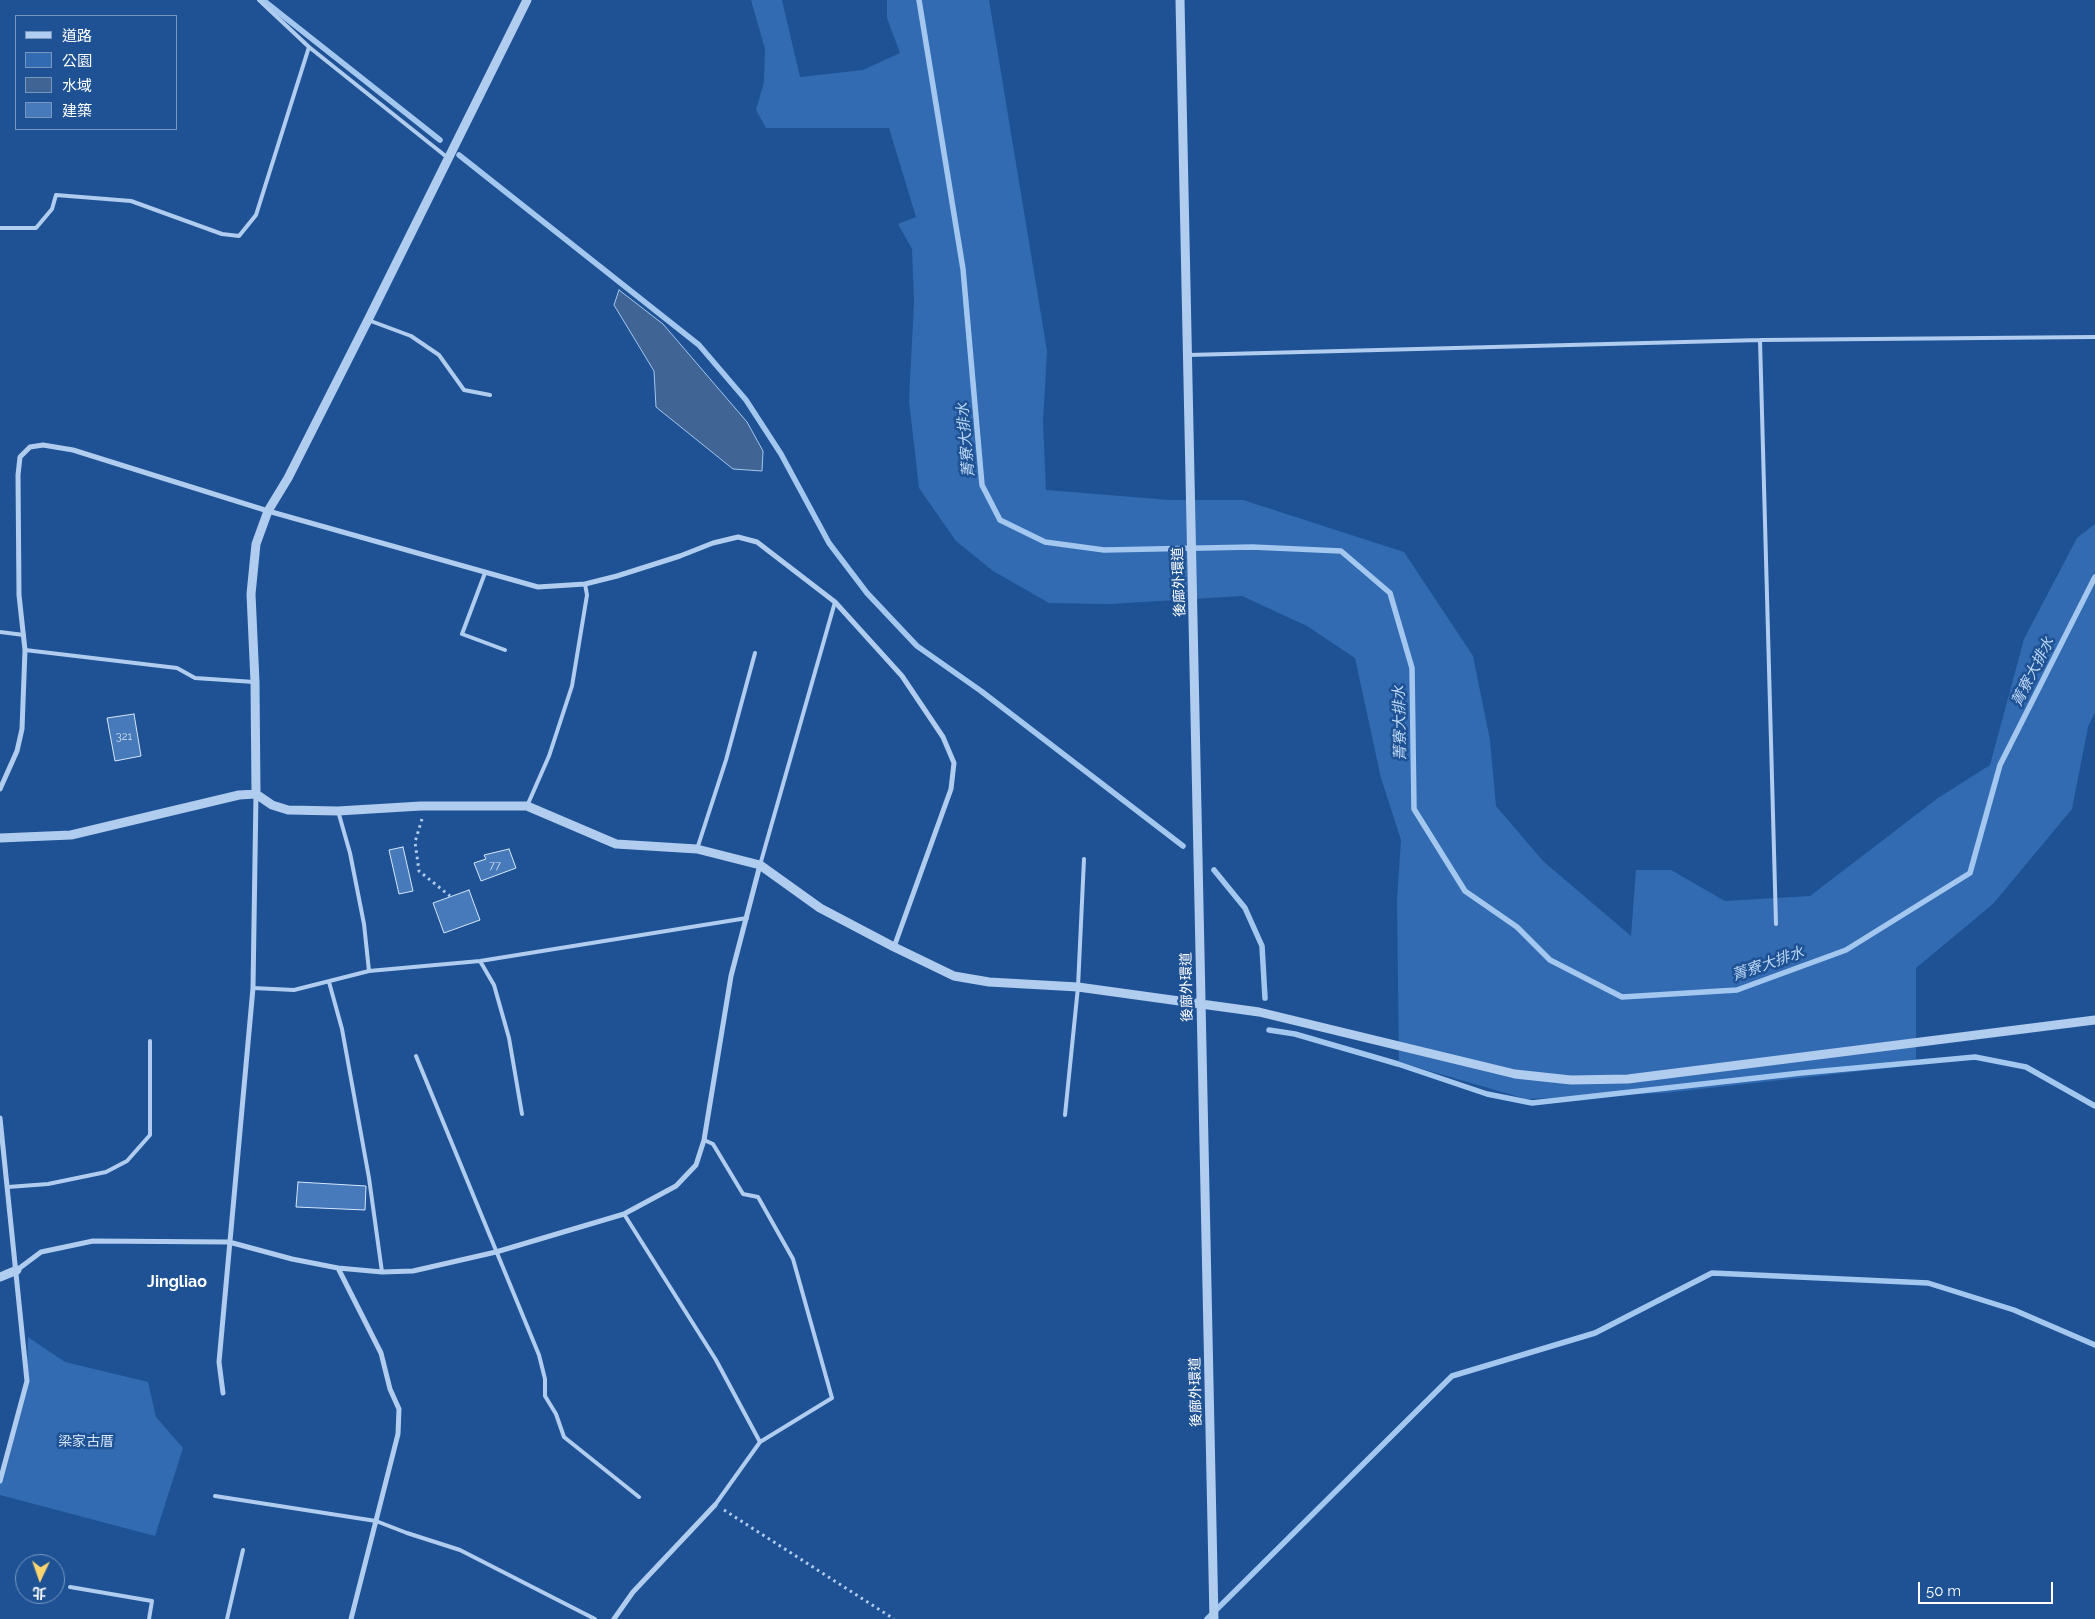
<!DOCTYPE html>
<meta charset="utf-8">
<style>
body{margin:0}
#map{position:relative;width:2095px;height:1619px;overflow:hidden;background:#1e5294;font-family:Raleway,"Noto Sans TC",sans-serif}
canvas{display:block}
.legend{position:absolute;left:15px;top:15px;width:162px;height:115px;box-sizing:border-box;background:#1e5294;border:1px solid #7897bf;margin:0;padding:6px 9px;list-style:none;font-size:15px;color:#fff}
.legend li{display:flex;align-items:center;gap:10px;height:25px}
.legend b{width:25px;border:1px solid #7897bf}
.north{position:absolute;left:15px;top:1554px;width:50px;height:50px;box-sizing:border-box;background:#1e5294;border:1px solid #7897bf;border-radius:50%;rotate:183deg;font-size:14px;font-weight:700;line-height:20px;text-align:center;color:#fff}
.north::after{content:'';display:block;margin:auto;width:18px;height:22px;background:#fdd46f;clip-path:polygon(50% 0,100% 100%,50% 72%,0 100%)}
.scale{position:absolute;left:1918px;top:1582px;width:135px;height:22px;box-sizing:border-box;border:2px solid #fff;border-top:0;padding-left:6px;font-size:15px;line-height:18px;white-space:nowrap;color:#fff;-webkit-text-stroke:4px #1e5294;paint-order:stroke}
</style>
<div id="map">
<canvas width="2095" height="1619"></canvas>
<ul class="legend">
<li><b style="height:6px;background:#b0ccef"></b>道路</li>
<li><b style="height:14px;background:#326bb2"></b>公園</li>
<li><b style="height:14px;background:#406595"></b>水域</li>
<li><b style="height:14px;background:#467abb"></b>建築</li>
</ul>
<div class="north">北</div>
<div class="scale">50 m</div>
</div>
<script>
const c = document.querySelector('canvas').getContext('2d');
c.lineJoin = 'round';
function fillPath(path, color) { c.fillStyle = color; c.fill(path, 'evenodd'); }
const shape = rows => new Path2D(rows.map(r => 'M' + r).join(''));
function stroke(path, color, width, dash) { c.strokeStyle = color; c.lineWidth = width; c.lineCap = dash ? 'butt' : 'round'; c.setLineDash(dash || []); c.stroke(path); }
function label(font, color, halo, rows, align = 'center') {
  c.font = font + ' Raleway,"Noto Sans TC",sans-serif'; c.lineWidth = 5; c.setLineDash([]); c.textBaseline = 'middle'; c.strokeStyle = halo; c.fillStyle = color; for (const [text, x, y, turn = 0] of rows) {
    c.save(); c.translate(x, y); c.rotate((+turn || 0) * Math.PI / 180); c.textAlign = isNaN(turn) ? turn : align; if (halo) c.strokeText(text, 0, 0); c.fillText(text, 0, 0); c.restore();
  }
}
const green = shape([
 [751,0,782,0,800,77,863,70,900,53,887,18,887,0,989,0,1047,351,1043,422,1046,490,1170,500,1243,500,1404,552,1473,656,1490,740,1496,806,1543,861,1631,936,1636,870,1671,870,1725,901,1810,896,1938,798,1990,765,2024,639,2077,538,2095,524,2095,712,2088,727,2072,809,1993,904,1916,968,1916,1065,1664,1093,1526,1099,1399,1062,1397,901,1401,840,1381,778,1355,658,1307,626,1242,596,1109,604,1049,603,993,571,956,541,919,488,909,401,914,302,912,249,898,224,916,217,889,128,766,128,756,110,764,82,765,49],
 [28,1337,65,1362,148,1382,156,1417,183,1448,155,1536,0,1495,0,1481,27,1381]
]);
const water = shape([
 [619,290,663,324,747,422,763,451,762,471,733,469,656,407,654,371,614,305,619,290]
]);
const stream = shape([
 [263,0,440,140],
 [919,0,963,269,982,485,1000,520,1045,542,1104,550,1252,547,1341,551,1390,593,1412,668,1414,809,1465,891,1517,927,1550,960,1622,997,1737,990,1846,950,1970,873,2000,765,2095,577],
 [459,155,699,345,746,400,781,454,829,543,867,593,917,646,981,691,1183,846],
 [1214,870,1245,908,1262,946,1265,998],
 [1269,1030,1295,1034,1398,1064,1487,1094,1532,1103,1801,1073,1975,1057,2026,1067,2095,1106],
 [1207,1619,1452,1376,1595,1333,1712,1273,1928,1283,2014,1310,2095,1345]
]);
const building = shape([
 [134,714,141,756,115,761,107,718,134,714],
 [403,847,413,891,399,894,389,850,403,847],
 [509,849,516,868,481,881,474,863,486,859,484,855,509,849],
 [469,890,480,920,444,933,433,903,469,890],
 [298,1182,366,1186,365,1210,296,1207,298,1182]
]);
const path = shape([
 [422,819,415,842,419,871,450,896],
 [724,1510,894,1619]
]);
const service = shape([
 [259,0,309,47,448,158],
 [0,228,36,228,52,209,56,195,131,201,222,234,239,236,256,215,309,47],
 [368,320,411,336,439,355,464,390,490,395],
 [1760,340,1776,924],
 [1188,355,1760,340,2095,337],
 [485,573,462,634,505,650],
 [0,632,24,635],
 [25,650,177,668,195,678,254,682],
 [527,806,549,756,572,686,587,595,585,584],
 [338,811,350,853,364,924,369,971],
 [697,849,726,760,755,653],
 [760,865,835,602],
 [480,961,494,985,509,1038,522,1114],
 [329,982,342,1029,369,1178,382,1272],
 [253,988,294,990,369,971,480,961,747,918],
 [416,1056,539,1355,545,1379,545,1396,556,1414,564,1437,639,1497],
 [1065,1115,1078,987,1084,859],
 [704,1140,713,1144,743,1194,758,1197,793,1259,832,1398,760,1442,715,1505],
 [8,1187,48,1184,106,1172,127,1161,150,1135,150,1041],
 [624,1214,716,1360,760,1442],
 [215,1496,376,1521,407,1533,460,1550,595,1619],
 [70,1587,152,1601,149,1619],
 [227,1619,243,1550]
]);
const minor = shape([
 [0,789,17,751,22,729,25,650,19,595,18,475,20,457,30,447,43,445,73,450,268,511,538,587,585,584,617,576,680,556,713,543,738,537,757,542,835,602,902,676,943,737,954,763,951,789,894,947],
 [0,1118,27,1381,0,1481],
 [338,1268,381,1353,390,1389,399,1409,398,1434,351,1619],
 [17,1270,41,1252,93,1241,229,1242,292,1259,338,1268,382,1272,413,1271,496,1252,624,1214,676,1186,696,1165,704,1140,731,976,760,865],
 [223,1393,219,1362,253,988,256,794],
 [614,1619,633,1592,715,1505]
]);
const tertiary = shape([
 [1180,0,1214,1619],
 [256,794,255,682,251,594,256,544,268,511,288,478,368,320,527,0],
 [0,838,71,835,239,795,256,794,272,805,288,810,338,811,421,806,527,806,616,844,697,849,760,865,820,908,894,947,954,976,989,982,1078,987,1259,1012,1515,1074,1571,1080,1628,1079,2095,1020],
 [0,1277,17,1270]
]);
const numberNames = [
 ["321",124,737],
 ["77",495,866]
];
const streetNames = [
 ["後廍外環道",1179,582,-92],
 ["後廍外環道",1187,987,-91],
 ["後廍外環道",1196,1392,-91]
];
const parkNames = [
 ["梁家古厝",86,1442]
];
const waterNames = [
 ["菁寮大排水",966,440,-95],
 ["菁寮大排水",2033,672,-63],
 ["菁寮大排水",1400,723,-91],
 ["菁寮大排水",1768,964,-19]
];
const quarterNames = [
 ["Jingliao",177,1282]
];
fillPath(green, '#326bb2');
fillPath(water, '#406595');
stroke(water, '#a4c7f0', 1);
stroke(stream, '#a4c7f0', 5.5);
fillPath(building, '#467abb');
stroke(building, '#d6e7fa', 1);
stroke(path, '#b0ccef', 3, [2.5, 4]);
stroke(service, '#b0ccef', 4);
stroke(minor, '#b0ccef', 5);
stroke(tertiary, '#b0ccef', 9);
label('11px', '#d1deee', null, numberNames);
label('14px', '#fff', '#1e5294', streetNames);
label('14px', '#d6e7fa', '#1e5294', parkNames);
label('italic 15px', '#bcd7f5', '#1e5294', waterNames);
label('bold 16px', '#fff', '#1e5294', quarterNames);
</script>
